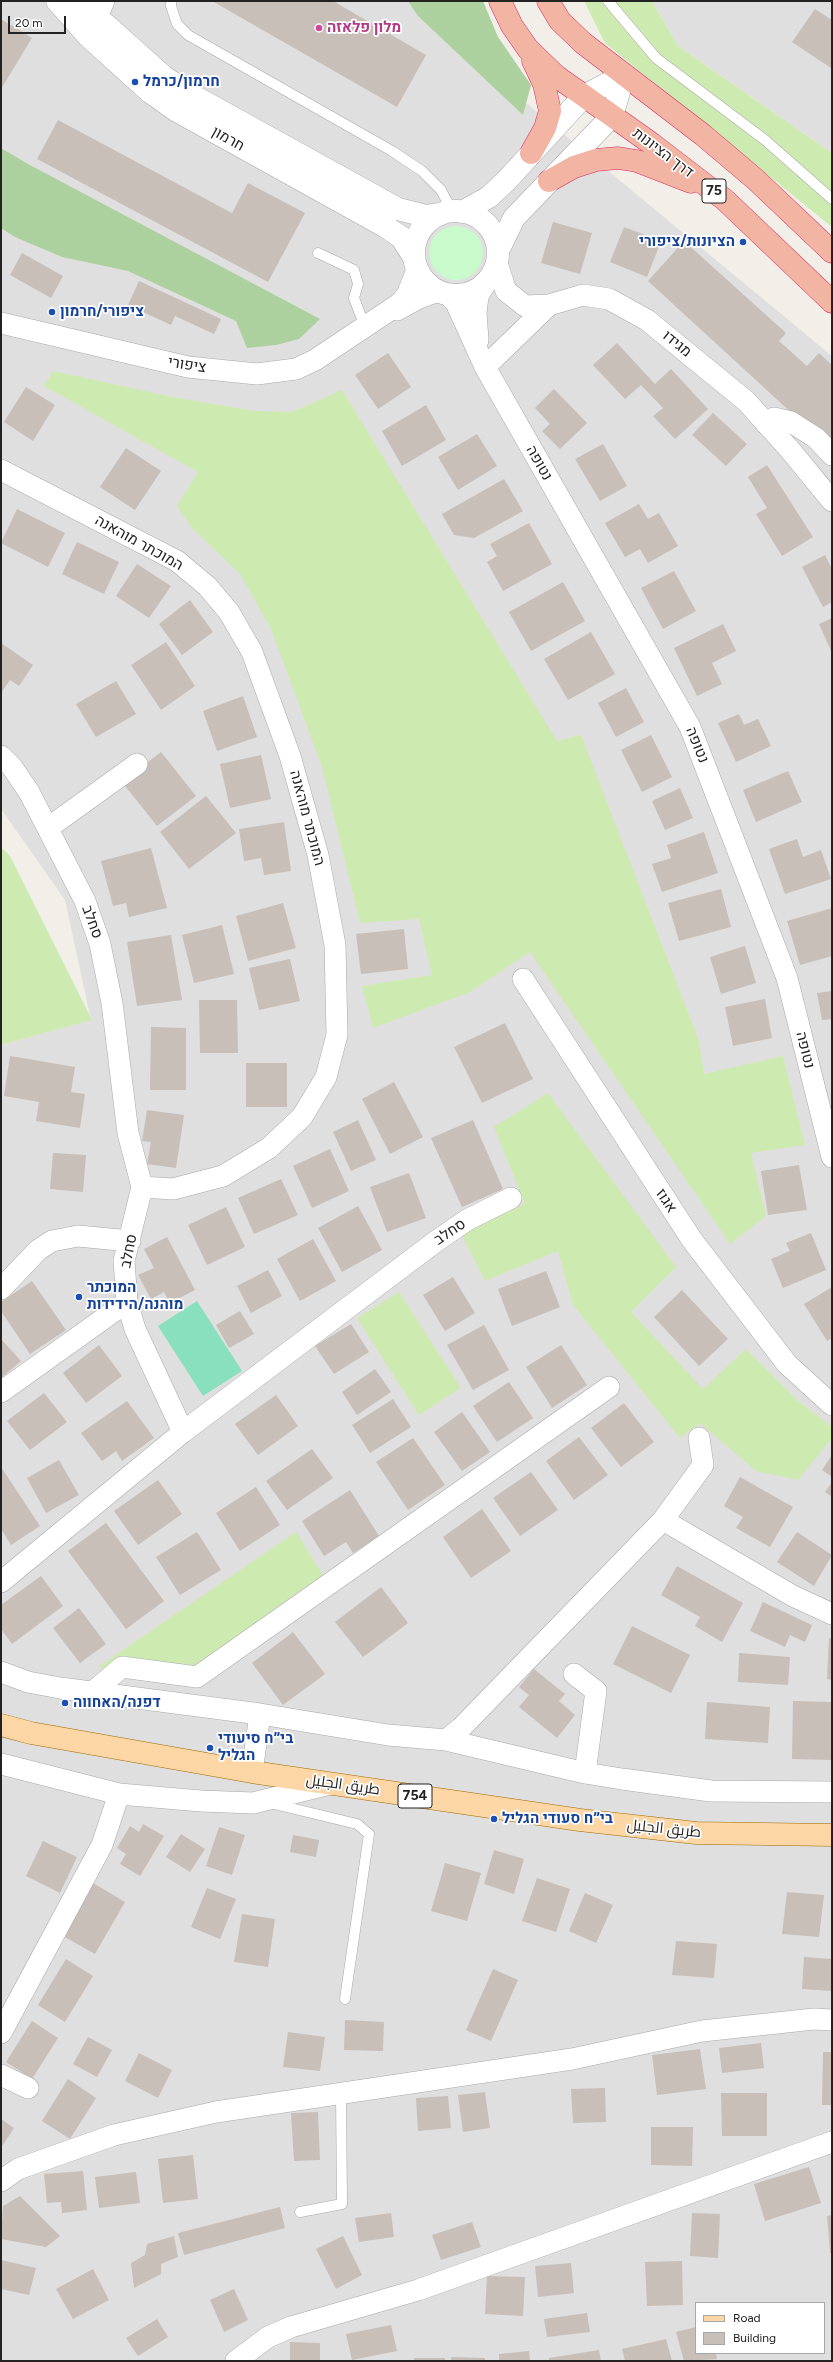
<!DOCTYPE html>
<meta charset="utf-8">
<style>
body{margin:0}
#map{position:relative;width:833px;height:2362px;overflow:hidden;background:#f2efe9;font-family:Figtree,sans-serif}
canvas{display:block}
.frame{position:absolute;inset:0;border:2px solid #222;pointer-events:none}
.legend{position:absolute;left:695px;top:2302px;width:130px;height:52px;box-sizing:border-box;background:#fff;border:1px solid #a7a7a7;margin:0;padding:5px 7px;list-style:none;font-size:12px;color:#222}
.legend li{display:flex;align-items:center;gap:8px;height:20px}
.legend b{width:20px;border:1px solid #a7a7a7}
.scale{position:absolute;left:8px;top:16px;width:58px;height:18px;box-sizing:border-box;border:2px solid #222;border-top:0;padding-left:5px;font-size:12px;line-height:14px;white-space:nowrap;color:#222;-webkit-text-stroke:3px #fff;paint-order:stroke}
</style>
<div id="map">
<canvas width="833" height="2362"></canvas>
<div class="frame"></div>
<ul class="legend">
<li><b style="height:5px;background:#fcd6a4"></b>Road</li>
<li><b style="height:11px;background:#c7bfb8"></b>Building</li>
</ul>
<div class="scale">20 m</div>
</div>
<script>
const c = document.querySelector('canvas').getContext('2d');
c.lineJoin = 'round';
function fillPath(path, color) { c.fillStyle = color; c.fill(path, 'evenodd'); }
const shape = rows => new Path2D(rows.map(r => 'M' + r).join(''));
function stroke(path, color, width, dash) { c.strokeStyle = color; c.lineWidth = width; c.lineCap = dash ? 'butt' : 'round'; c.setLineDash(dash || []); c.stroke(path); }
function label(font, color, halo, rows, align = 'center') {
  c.font = font + ' Figtree,Cairo,Heebo,sans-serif'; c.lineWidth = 3.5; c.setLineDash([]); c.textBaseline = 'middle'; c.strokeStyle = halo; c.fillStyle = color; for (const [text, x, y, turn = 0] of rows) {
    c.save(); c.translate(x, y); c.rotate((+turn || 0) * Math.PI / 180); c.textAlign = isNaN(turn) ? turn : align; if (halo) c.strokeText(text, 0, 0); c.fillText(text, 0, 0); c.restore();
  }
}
const residential = shape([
 [1,1,463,1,508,88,832,356,832,2361,1,2361,1,1045,91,1020,65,900,1,809],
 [696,2303,824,2303,824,2353,696,2353],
 [652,1,832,1,832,153,678,46]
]);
const grass = shape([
 [584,1,652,1,678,46,832,153,832,227,605,43],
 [53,371,173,397,255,411,292,412,342,390,557,741,581,735,699,1041,704,1074,783,1056,805,1145,751,1153,766,1216,730,1244,530,952,468,993,373,1028,362,986,432,975,419,919,360,923,322,767,271,629,240,574,192,528,177,506,198,472,44,386],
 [1,847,10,856,92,1020,1,1045],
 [548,1093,676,1267,631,1312,703,1389,746,1349,798,1401,832,1427,832,1438,798,1480,756,1471,700,1423,680,1438,573,1305,558,1251,485,1281,460,1232,525,1204,494,1127],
 [399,1292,461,1388,419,1415,357,1318],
 [296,1532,324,1577,179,1683,98,1667]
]);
const forest = shape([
 [408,1,483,1,498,37,531,85,523,115,418,16],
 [1,148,28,164,320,319,299,339,276,345,247,348,236,321,128,271,62,257,15,237,1,228]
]);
const park = shape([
 '429 253a27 27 0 1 1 54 0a27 27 0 1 1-54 0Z'
]);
const pitch = shape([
 [197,1301,242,1371,203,1396,158,1326]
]);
const building = shape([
 [212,1,333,1,426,55,397,107],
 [815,9,832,20,831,68,792,42],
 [1,19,32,38,1,89],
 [58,120,232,213,248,183,305,213,268,282,37,159],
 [553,222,592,233,580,274,541,263],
 [624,227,661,241,647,277,610,262],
 [684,241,786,333,779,341,807,366,819,353,832,365,832,450,648,281],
 [22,253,63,276,51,298,10,275],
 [139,281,221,319,214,334,175,316,171,325,128,305],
 [617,343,655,384,671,369,708,409,675,439,653,416,663,408,641,385,625,399,593,365],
 [388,353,411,387,378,409,355,375],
 [26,387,55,405,33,441,4,422],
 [554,389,587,423,560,449,542,431,550,424,535,408],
 [426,405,446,440,402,466,382,431],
 [713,413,747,444,726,466,692,435],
 [477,434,497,466,458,490,438,457],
 [603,444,627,486,600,501,575,459],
 [126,448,161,471,135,510,100,487],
 [767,465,813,537,782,556,756,514,767,508,748,477],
 [504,479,523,511,474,538,454,535,442,514],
 [639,504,648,519,659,513,678,546,648,563,640,549,625,557,605,523],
 [17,509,65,533,48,567,1,543],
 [529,523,552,564,503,591,487,562,497,556,490,544],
 [77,542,119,562,104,594,62,574],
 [825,555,832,569,832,602,823,607,802,567],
 [137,564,171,586,149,618,116,596],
 [674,571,696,611,663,629,641,588],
 [563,582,585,621,531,651,509,612],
 [190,600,213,632,182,655,159,624],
 [832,618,832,653,819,624],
 [723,624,736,651,712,663,722,684,697,696,674,648],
 [591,632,615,674,568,700,544,659],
 [166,642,195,686,161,710,131,665],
 [1,643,33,665,19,686,10,680,1,693],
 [116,681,136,714,96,737,76,704],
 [626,688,644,722,616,737,598,703],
 [243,696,257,737,217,751,203,711],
 [739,714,744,725,758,719,771,746,736,762,718,723],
 [651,735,672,777,642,792,621,750],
 [161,752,196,796,157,826,122,782],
 [261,755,271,799,230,808,220,764],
 [788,771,802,802,756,822,743,790],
 [680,788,693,818,665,830,652,801],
 [206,796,236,833,189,869,160,832],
 [284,822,291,871,264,875,261,858,244,861,239,829],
 [704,832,718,873,662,892,652,864,671,858,667,845],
 [797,839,803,857,821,850,831,879,785,894,769,849],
 [151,848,167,908,129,917,126,903,113,906,101,861],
 [721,889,731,927,679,941,668,903],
 [283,903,296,948,248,961,236,916],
 [832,908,832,956,800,965,787,921],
 [222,925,234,974,194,983,182,935],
 [404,929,408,969,361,974,356,934],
 [171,935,182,1000,137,1006,127,942],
 [745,946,756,983,721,994,710,957],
 [290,959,300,1001,259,1010,249,968],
 [832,991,832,1019,822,1020,817,993],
 [765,999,772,1038,733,1046,725,1007],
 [199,1000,237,1000,238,1053,200,1053],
 [505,1023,533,1079,482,1103,454,1047],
 [151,1027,186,1028,186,1090,150,1090],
 [10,1056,75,1067,71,1092,85,1094,80,1128,36,1121,39,1102,4,1096],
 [246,1063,287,1063,287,1107,246,1107],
 [394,1082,423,1137,390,1154,362,1099],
 [147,1110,184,1115,176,1168,147,1164,151,1142,142,1141],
 [358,1120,376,1160,351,1171,333,1132],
 [473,1120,503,1189,462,1207,431,1138],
 [330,1149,349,1191,312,1208,293,1166],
 [53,1153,86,1155,83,1192,50,1189],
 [799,1165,807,1210,768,1215,761,1171],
 [409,1173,426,1218,387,1232,370,1187],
 [281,1179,298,1215,254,1234,238,1198],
 [358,1206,382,1250,342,1272,318,1228],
 [226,1207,245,1247,207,1265,188,1225],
 [811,1233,826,1270,783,1288,771,1259,790,1251,786,1243],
 [167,1237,195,1290,170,1303,164,1292,151,1299,138,1275,154,1268,144,1249],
 [313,1239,336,1281,300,1301,277,1259],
 [268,1270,282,1296,251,1313,237,1286],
 [546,1271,560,1307,512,1326,498,1289],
 [453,1277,475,1313,445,1331,423,1295],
 [32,1281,66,1330,30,1354,1,1311,1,1302],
 [832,1287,832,1338,827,1341,804,1304],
 [682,1290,728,1339,699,1366,654,1317],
 [240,1311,254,1334,229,1348,216,1325],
 [351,1324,369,1352,334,1374,315,1346],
 [484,1325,509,1370,473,1390,447,1345],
 [1,1339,21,1361,1,1378],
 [99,1345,122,1376,86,1403,63,1373],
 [561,1345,587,1385,552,1408,526,1367],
 [375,1369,391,1392,357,1415,342,1392],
 [509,1382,533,1418,497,1442,473,1406],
 [44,1393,67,1422,30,1450,7,1421],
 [276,1395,298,1426,258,1455,235,1424],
 [393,1399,411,1427,370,1453,352,1425],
 [127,1401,154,1438,122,1461,116,1451,102,1461,81,1433],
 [624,1403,654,1442,621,1467,591,1428],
 [462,1412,490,1452,462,1471,434,1432],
 [579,1437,608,1475,574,1500,546,1461],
 [413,1438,445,1485,408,1510,376,1462],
 [312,1449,333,1478,287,1510,266,1481],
 [832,1455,832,1477,822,1470],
 [59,1460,79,1495,46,1513,27,1478],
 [1,1467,40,1526,11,1545,1,1529],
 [531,1472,558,1510,520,1536,493,1498],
 [740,1477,793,1507,770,1547,736,1528,743,1517,724,1506],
 [158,1480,182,1514,138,1545,114,1511],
 [832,1482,832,1497,825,1492],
 [256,1487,280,1525,240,1551,216,1513],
 [350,1490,379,1536,353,1553,346,1542,324,1556,302,1521],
 [482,1509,511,1551,471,1578,443,1537],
 [106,1523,164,1601,126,1629,68,1551],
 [197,1532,221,1570,180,1595,156,1557],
 [797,1532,832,1555,814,1586,777,1562],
 [677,1566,743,1603,722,1642,695,1626,700,1617,661,1595],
 [41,1576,63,1606,12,1644,1,1629,1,1605],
 [381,1587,408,1623,363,1657,335,1622],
 [763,1602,812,1625,805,1642,790,1635,785,1647,750,1631],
 [79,1608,106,1644,80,1663,53,1628],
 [632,1626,690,1655,671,1693,613,1664],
 [293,1632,325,1674,283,1705,252,1663],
 [829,1638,832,1639,832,1680,827,1679],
 [739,1653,790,1657,788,1685,738,1682],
 [534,1669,565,1694,559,1701,575,1715,557,1738,519,1707,529,1695,519,1687],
 [793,1701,832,1702,832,1760,792,1759],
 [707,1702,770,1707,768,1743,705,1739],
 [143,1824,164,1836,140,1876,120,1864,126,1854,117,1848,130,1826,139,1832],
 [219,1827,245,1835,232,1875,206,1866],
 [181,1834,205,1849,190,1872,166,1857],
 [293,1835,319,1840,316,1857,290,1852],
 [43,1841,77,1857,60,1893,26,1876],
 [494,1850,524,1859,514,1894,484,1884],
 [445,1863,481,1873,467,1921,431,1911],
 [537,1878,570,1889,556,1932,522,1921],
 [93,1883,125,1902,95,1954,63,1936],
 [207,1888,236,1899,220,1939,191,1927],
 [787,1892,824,1895,819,1937,782,1934],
 [585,1893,613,1905,596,1943,569,1931],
 [242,1914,275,1919,268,1967,234,1962],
 [676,1941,717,1944,714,1978,672,1975],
 [804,1957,832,1959,832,1991,802,1989],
 [66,1959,93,1976,65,2022,38,2005],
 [493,1969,518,1980,491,2041,466,2030],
 [345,2020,384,2022,383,2051,344,2050],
 [32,2021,58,2038,32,2079,6,2062],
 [288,2032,325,2037,320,2071,283,2067],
 [88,2037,112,2050,97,2077,73,2064],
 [761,2043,764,2068,722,2073,719,2048],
 [700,2049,706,2089,657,2095,652,2055],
 [823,2052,832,2052,832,2105,822,2105],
 [139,2053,172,2070,158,2098,125,2081],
 [68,2079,96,2098,70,2139,42,2121],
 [605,2088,606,2122,573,2123,571,2089],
 [485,2092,490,2128,463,2132,458,2095],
 [721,2093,767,2093,767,2136,722,2136],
 [448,2096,451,2128,418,2131,416,2098],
 [318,2112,320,2160,294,2161,291,2113],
 [1,2119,14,2128,1,2148],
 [651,2127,693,2127,692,2166,651,2165],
 [193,2155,198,2199,163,2203,158,2159],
 [809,2167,821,2203,765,2221,754,2184],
 [83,2171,87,2210,62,2213,61,2202,47,2203,44,2174],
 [136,2172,140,2203,99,2208,95,2177],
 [20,2196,60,2236,46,2247,1,2239,3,2206],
 [280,2207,285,2228,184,2255,178,2233],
 [391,2213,394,2237,359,2242,355,2218],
 [692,2213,720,2214,718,2258,690,2256],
 [832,2215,832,2253,830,2253,827,2216],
 [472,2222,481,2247,441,2260,432,2235],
 [174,2236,178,2257,161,2264,161,2274,134,2288,131,2263,145,2255,147,2244],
 [343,2236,362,2275,336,2289,316,2249],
 [1,2260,36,2268,29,2295,1,2289],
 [682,2261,683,2305,647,2306,645,2262],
 [571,2263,574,2293,538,2297,535,2266],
 [93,2269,109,2300,73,2319,56,2289],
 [487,2276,525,2277,523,2316,485,2314],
 [234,2289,248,2320,224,2332,210,2300],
 [587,2313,590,2332,547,2337,544,2319],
 [157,2319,168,2337,138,2356,126,2338],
 [391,2325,397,2351,352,2360,346,2334],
 [696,2327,696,2353,716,2353,717,2359,684,2361,676,2332],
 [666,2339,672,2361,625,2361,622,2349],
 [290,2342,320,2343,320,2361,290,2361],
 [599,2350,601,2361,549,2361,549,2358],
 [529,2351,530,2361,499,2361,499,2354],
 [451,2357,485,2358,485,2361,451,2361],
 [414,2358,445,2358,445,2361,414,2361]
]);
const service = shape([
 [171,1,171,6,177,24,188,35,392,151,422,171,441,190,452,211],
 [608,1,656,58,765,140,832,199],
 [318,253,354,270,358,284,354,298,365,327],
 [270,1803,357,1824,369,1834,345,1999],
 [300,2212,342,2204,341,2093]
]);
const minor = shape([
 [89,33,104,1],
 [497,263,506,291,525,306,549,305,583,295,609,299,647,320,746,401,791,451,832,501],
 [449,295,456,303,485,367,690,727,787,978,832,1157],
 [397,310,417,299,438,291],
 [1,323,188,367,257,374,296,369,315,360,399,304,407,295,417,270],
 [478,340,476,313,478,296,485,284],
 [485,367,549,305],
 [766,424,774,418,791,422,816,438,832,455],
 [1,470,177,561,207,586,229,612,252,652,290,756,318,855,335,945,337,1035,326,1077,302,1117,269,1148,223,1176,173,1189,142,1187],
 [1,756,12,767,29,792,85,901,100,944,112,1003,128,1133,142,1187,124,1261,127,1302,135,1329,183,1432,435,1242,467,1220,511,1198],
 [48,828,137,764],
 [523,979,692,1240,787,1364,832,1405],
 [1,1289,38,1250,52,1241,78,1236,130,1241],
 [1,1392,127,1302],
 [663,1520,793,1596,832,1614],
 [1,1582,183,1432],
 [1,1672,28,1682,60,1688,260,1714,252,1772],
 [574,1674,596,1691,585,1773],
 [94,1691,122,1667,197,1677,609,1387],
 [260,1714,388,1735,446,1740,585,1773,622,1779,711,1791,832,1792],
 [446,1740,461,1728,663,1520,703,1465,699,1438],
 [1,1764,119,1794,201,1801,253,1803,330,1784],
 [1,2033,102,1845,119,1794],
 [1,2075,28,2088],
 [1,2181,18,2169,114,2135,216,2112,572,2059,702,2031,814,2019,832,2020],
 [236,2361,268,2337,291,2327,418,2290,832,2142]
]);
const tertiary = shape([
 [57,1,88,36,150,92,177,111,386,227,401,237,413,256],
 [76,1,105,24,163,76,188,93,398,209,426,216,441,214],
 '414 253a42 42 0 1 1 84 0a42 42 0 1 1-84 0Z',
 [462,212,489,197,507,180,584,96,624,75],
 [498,251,514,218,612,116,624,75]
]);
const primary = shape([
 [1,1725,31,1733,252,1772,580,1820,696,1833,832,1835]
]);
const trunk = shape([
 [500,1,512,26,528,49,556,76,652,144,725,200,832,302],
 [548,1,560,21,583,43,703,135,755,179,832,252],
 [531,153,545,128,550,111,544,84,533,61],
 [549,181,574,167,596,160,618,158,637,161,691,182]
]);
const markers = [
 [319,28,4,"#d1479c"],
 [135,82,4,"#1a4fb4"],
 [743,242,4,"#1a4fb4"],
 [52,312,4,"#1a4fb4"],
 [79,1297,4,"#1a4fb4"],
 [65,1703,4,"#1a4fb4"],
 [210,1748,4,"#1a4fb4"],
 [494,1819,4,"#1a4fb4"]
];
const shields = [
 [714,191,24],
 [415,1796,34]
];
const shieldNames = [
 ["75",714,191],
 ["754",415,1796]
];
const hotelNames = [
 ["מלון פלאזה",327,28]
];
const transitNames = [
 ["חרמון/כרמל",143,82],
 ["הציונות/ציפורי",735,242,"right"],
 ["ציפורי/חרמון",60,312],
 ["המוכתר",87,1288],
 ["מוהנה/הידידות",87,1305],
 ["דפנה/האחווה",73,1703],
 ["בי״ח סיעודי",218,1739],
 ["הגליל",218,1756],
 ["בי״ח סעודי הגליל",502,1819]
];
const streetNames = [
 ["חרמון",228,139,29],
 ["דרך הציונות",663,153,37],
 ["מגידו",677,344,39],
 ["ציפורי",187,365,9],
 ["נטופה",539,463,60],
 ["המוכתר מוהאנה",139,543,29],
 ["נטופה",697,745,68],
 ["המוכתר מוהאנה",307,818,75],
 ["סחלב",92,922,70],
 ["נטופה",805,1050,76],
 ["אגוז",666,1201,57],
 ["סחלב",450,1232,-34],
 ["סחלב",129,1251,-79],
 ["طريق الجليل",343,1785,8],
 ["طريق الجليل",664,1829,6]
];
fillPath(residential, '#e0dfdf');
fillPath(grass, '#cdebb0');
fillPath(forest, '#add19e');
fillPath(park, '#c8facc');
fillPath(pitch, '#88e0be');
fillPath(building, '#c7bfb8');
stroke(service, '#a9a9a9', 11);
stroke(minor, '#a9a9a9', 22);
stroke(tertiary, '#a9a9a9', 23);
stroke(primary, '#a06b00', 23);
stroke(trunk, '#dc2a67', 23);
stroke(service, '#fff', 10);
stroke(minor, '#fff', 21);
stroke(tertiary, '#fff', 22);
stroke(primary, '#fcd6a4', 22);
stroke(trunk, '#f2b4a3', 22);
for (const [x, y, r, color] of markers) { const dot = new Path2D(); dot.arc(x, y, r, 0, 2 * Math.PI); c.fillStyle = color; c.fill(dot); stroke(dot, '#fff', 1.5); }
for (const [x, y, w] of shields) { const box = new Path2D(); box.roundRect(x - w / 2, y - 12, w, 24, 3); c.fillStyle = '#fff'; c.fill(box); stroke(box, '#222', 1); }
label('bold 14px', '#222', null, shieldNames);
label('bold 15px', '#b23c85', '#fff', hotelNames, 'left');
label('bold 15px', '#164399', '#fff', transitNames, 'left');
label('15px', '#222', '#fff', streetNames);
</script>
